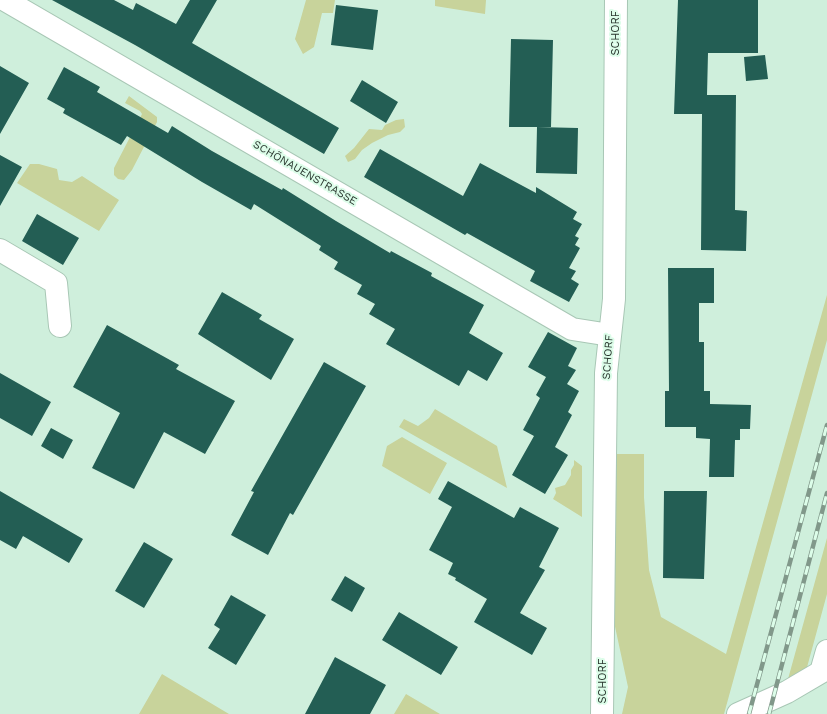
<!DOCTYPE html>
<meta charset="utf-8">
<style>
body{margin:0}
canvas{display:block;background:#cfefdc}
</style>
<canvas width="827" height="714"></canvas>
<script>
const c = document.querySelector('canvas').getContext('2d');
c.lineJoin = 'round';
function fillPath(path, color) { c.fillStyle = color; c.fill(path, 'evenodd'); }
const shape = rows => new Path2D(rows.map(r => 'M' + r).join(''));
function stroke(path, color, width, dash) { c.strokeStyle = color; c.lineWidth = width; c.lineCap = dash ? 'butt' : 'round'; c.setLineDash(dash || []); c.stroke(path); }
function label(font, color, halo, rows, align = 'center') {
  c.font = font + ' "Work Sans",sans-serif'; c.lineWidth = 4; c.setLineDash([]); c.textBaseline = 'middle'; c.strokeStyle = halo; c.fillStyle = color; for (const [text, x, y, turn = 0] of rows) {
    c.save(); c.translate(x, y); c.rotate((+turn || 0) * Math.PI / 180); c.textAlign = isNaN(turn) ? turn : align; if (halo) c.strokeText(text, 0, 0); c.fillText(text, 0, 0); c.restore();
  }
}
const green = shape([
 [306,0,335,0,333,13,322,13,314,47,303,54,295,39],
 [435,0,486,0,485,14,435,6],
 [129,96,157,117,157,122,147,141,132,170,124,180,118,179,114,175,114,168,142,114,140,111,125,103],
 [404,119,405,127,400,132,388,135,372,143,362,150,355,159,348,162,345,156,354,148,369,129,382,130,385,125,396,120],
 [30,164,39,164,57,169,59,180,72,182,82,176,119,200,99,231,17,183],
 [827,295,827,340,724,714,622,714,628,687,614,622,615,454,644,454,644,497,649,570,661,617,726,654],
 [435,409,497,446,507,488,399,427,404,419,418,426,429,418],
 [402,437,447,463,430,494,382,466,387,446],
 [574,460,582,466,582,517,553,499,556,493,555,488,565,485,571,475,571,470,574,465],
 [827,538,827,594,806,671,827,659,827,682,780,708],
 [162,674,229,714,139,714],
 [406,694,440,714,394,714]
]);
const building = shape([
 [52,0,114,0,133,10,136,3,176,24,190,0,217,0,192,43,339,128,324,154,135,45],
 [678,0,758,0,758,53,708,53,707,95,736,95,735,210,747,211,746,251,701,250,702,114,674,114],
 [336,5,378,10,373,50,331,45],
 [511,39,553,40,551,127,509,127],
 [765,55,768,79,746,81,744,57],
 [0,66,29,83,0,134],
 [64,67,100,87,97,92,168,133,172,126,212,151,282,190,283,188,336,221,390,253,391,251,432,273,431,276,484,305,469,333,503,353,487,381,468,370,459,386,386,344,395,329,369,314,375,304,357,294,362,285,334,269,338,262,319,250,321,246,254,204,251,210,202,182,127,136,121,145,63,113,65,109,47,99],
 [362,80,398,102,386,123,350,101],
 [537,127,578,128,577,174,536,173],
 [380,149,463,196,480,163,536,193,536,187,577,212,573,219,582,224,575,236,579,238,575,245,580,248,569,268,576,271,571,279,579,284,569,302,530,281,535,271,467,233,465,235,364,177],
 [0,155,22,167,0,206],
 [37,214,79,238,63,265,22,241],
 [668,268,714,268,714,303,699,303,699,342,704,342,704,391,710,391,710,404,751,405,750,429,740,429,740,440,735,440,734,477,709,477,710,439,696,438,696,427,665,427,665,391,669,391],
 [222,292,262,315,259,319,294,339,271,380,198,334],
 [107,325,179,365,176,369,235,401,205,454,164,432,134,489,92,468,120,413,73,387],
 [548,332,577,348,568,366,576,370,567,384,579,391,568,412,572,415,555,447,568,455,545,494,512,475,534,436,523,430,540,398,536,395,546,377,528,367],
 [324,362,366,386,293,515,290,513,268,555,231,535,254,492,251,491],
 [0,373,51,402,32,436,0,418],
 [51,428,73,440,63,459,41,446],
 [448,481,514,518,520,507,559,528,539,567,545,570,520,613,547,628,532,655,474,622,487,599,455,580,456,578,448,574,453,563,429,550,452,507,438,499],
 [0,491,83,539,69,563,23,536,16,549,0,540],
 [664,491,707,491,704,579,663,578],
 [144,542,173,559,144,608,115,591],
 [345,576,365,588,352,612,331,600],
 [231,595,266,615,236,665,208,648,220,629,214,625],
 [399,612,458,647,441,675,382,640],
 [335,657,386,685,370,714,305,714]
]);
const minor = shape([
 [5,0,572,329,610,335],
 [0,250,56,283,60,326],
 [602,714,606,373,614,299,616,0],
 [738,714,787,692,821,672,827,651]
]);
const rail = shape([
 [749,714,827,425],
 [769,714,827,493]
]);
const streetNames = [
 ["SCHORF",616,33,-90],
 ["SCHÖNAUENSTRASSE",305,173,30],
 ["SCHORF",608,357,-86],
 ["SCHORF",603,681,-90]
];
fillPath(green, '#c8d39b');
fillPath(building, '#235e54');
stroke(minor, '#a8c7b5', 24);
stroke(minor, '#fff', 22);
stroke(rail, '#81988a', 4.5);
stroke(rail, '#dcfde9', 3, [9]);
label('11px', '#29362e', '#dcfde9', streetNames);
</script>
